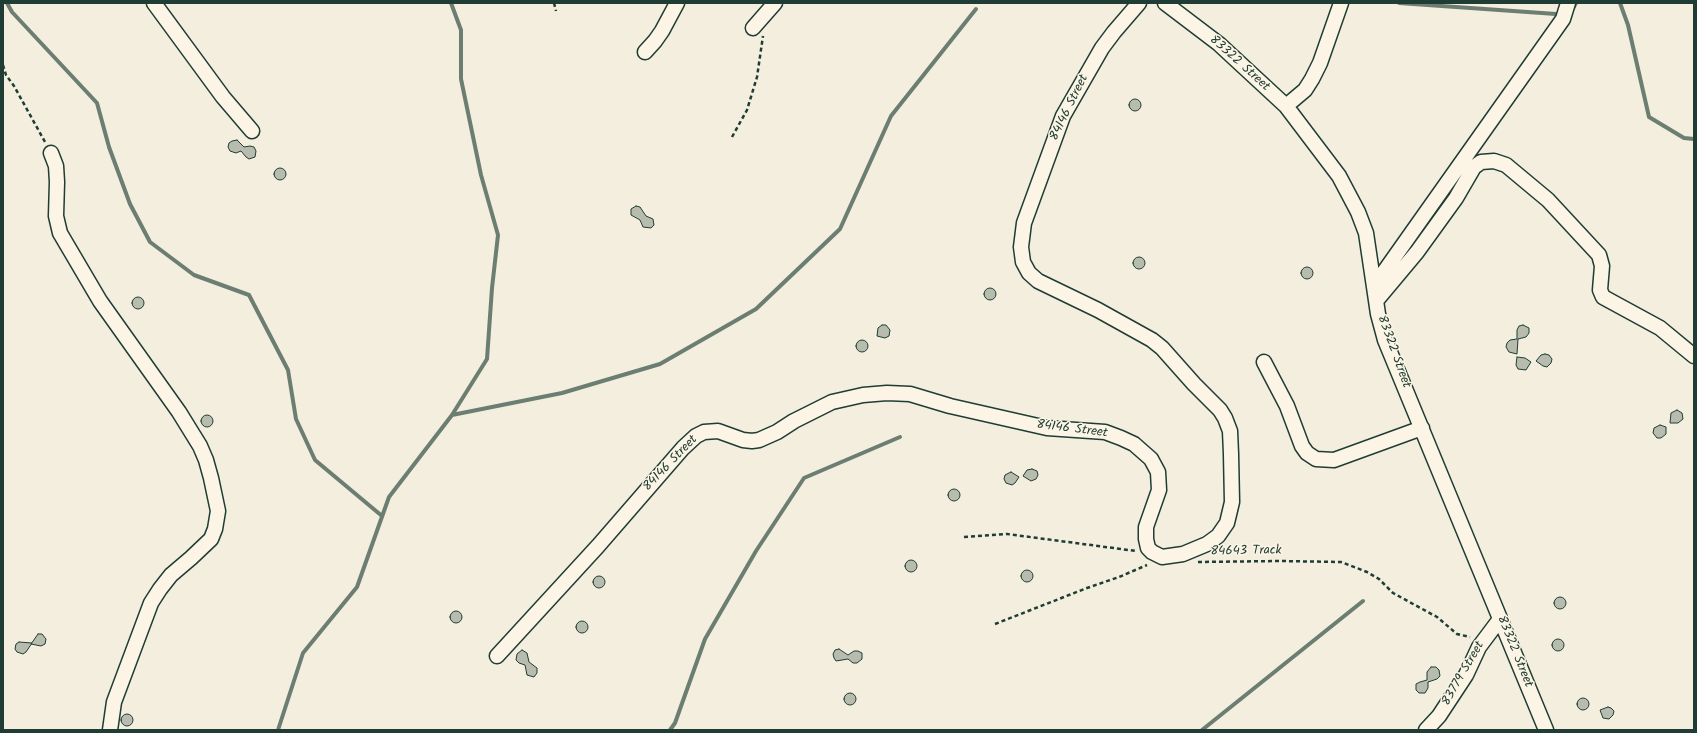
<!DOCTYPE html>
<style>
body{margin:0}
#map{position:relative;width:1697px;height:733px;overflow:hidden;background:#f3eede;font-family:Kalam,sans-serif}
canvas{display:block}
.frame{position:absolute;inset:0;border:4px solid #1f3d34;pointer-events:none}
</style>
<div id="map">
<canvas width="1697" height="733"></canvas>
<div class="frame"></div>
</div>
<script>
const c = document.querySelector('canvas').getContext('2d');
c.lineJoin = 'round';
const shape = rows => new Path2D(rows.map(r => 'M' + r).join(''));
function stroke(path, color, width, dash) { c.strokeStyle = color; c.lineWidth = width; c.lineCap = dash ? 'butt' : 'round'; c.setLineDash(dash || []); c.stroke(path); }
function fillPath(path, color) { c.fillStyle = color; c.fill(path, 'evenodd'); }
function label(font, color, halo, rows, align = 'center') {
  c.font = font + ' Kalam,sans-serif'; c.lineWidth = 3; c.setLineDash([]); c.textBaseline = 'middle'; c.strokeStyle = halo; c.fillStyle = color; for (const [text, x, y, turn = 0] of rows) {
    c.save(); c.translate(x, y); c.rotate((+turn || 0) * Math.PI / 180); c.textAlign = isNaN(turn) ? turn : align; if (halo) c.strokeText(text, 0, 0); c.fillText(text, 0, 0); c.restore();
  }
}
const stream = shape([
 [7,3,12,12,97,103,109,147,130,204,150,242,194,275,249,295,288,370,296,419,315,460,382,516],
 [1399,3,1556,14],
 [1620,3,1628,25,1649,117,1684,138,1694,139],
 [1572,10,1576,3],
 [452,415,562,393,660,364,756,309,840,229,891,116,976,9],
 [278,730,303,653,357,587,389,497,452,415,487,359,492,288,498,235,481,175,461,79,461,30,451,3],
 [670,730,675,723,705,639,756,551,804,478,900,437],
 [1202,730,1363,601]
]);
const building = shape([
 '1129 105a6 6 0 1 1 12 0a6 6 0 1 1-12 0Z',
 [237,140,244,147,250,146,254,147,256,151,255,157,249,159,246,157,241,151,236,153,230,151,228,147,229,143,232,141,237,140],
 '274 174a6 6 0 1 1 12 0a6 6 0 1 1-12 0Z',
 [636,206,640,207,646,216,653,219,654,225,651,228,643,227,640,220,631,215,631,209,636,206],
 '1133 263a6 6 0 1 1 12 0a6 6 0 1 1-12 0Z',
 '1301 273a6 6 0 1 1 12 0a6 6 0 1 1-12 0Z',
 '984 294a6 6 0 1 1 12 0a6 6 0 1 1-12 0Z',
 '132 303a6 6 0 1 1 12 0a6 6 0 1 1-12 0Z',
 [882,325,886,325,890,330,889,336,885,338,877,336,878,328,882,325],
 [1523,325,1529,328,1529,333,1526,337,1518,339,1517,354,1509,352,1506,347,1507,343,1510,340,1517,339,1517,330,1519,326,1523,325],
 '856 346a6 6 0 1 1 12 0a6 6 0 1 1-12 0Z',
 [1545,354,1549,355,1552,359,1551,363,1547,367,1543,366,1536,361,1541,355,1545,354],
 [1517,357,1525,358,1531,362,1526,370,1518,369,1516,365,1517,357],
 [1677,410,1682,413,1683,419,1678,423,1670,423,1671,413,1677,410],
 '201 421a6 6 0 1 1 12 0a6 6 0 1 1-12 0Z',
 [1660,425,1666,427,1666,434,1661,438,1657,438,1653,433,1654,428,1660,425],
 [1032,469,1037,471,1038,475,1036,479,1031,481,1023,476,1027,470,1032,469],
 [1011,472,1019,477,1015,483,1012,485,1006,483,1004,479,1005,475,1011,472],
 '948 495a6 6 0 1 1 12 0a6 6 0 1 1-12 0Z',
 '905 566a6 6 0 1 1 12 0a6 6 0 1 1-12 0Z',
 '1021 576a6 6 0 1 1 12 0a6 6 0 1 1-12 0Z',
 '593 582a6 6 0 1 1 12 0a6 6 0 1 1-12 0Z',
 '1554 603a6 6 0 1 1 12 0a6 6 0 1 1-12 0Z',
 '450 617a6 6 0 1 1 12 0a6 6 0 1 1-12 0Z',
 '576 627a6 6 0 1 1 12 0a6 6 0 1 1-12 0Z',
 [38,634,42,634,46,639,45,644,41,646,31,644,38,634],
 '1552 645a6 6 0 1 1 12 0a6 6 0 1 1-12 0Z',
 [19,642,32,643,26,652,23,654,17,652,15,649,16,644,19,642],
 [839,649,848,655,854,651,858,651,862,653,862,659,857,663,853,663,848,659,836,661,834,658,833,654,835,650,839,649],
 [522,650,527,653,529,662,537,668,537,673,534,677,527,675,525,665,519,663,516,660,517,654,522,650],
 [1431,667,1436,667,1439,670,1440,676,1437,679,1428,682,1428,688,1425,693,1419,693,1416,690,1416,684,1420,682,1427,680,1427,672,1431,667],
 '844 699a6 6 0 1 1 12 0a6 6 0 1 1-12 0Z',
 '1577 704a6 6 0 1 1 12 0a6 6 0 1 1-12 0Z',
 [1608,707,1611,708,1614,711,1613,715,1609,719,1603,718,1600,710,1608,707],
 '121 720a6 6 0 1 1 12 0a6 6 0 1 1-12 0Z'
]);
const path = shape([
 [554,3,556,11],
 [3,65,6,75,14,86,45,142],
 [732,137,747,110,757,77,763,36],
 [964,537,1007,534,1136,551],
 [1198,562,1280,561,1341,562,1367,572,1379,579,1393,593,1437,617,1457,634,1470,637],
 [995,624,1087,588,1119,577,1147,565]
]);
const street = shape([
 [154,3,223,97,252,131],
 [1165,3,1219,44,1286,106,1339,176,1358,212,1366,233,1378,314,1385,340,1546,730],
 [753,28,775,3],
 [645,52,655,41,662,31,677,3],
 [1286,106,1305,90,1312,79,1320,63,1341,3],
 [51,153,56,166,57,182,56,216,60,233,100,301,179,412,200,446,206,460,211,478,218,511,215,529,211,539,191,558,171,575,160,589,151,603,114,702,110,730],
 [1374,286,1563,19,1568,3],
 [1376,301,1417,252,1456,198,1474,167,1481,162,1494,161,1506,165,1548,200,1599,255,1602,266,1600,290,1603,297,1660,328,1694,356],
 [1264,362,1287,406,1302,446,1307,453,1316,459,1334,460,1422,428],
 [497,656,598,546,683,448,696,436,704,432,718,431,743,440,752,441,759,440,777,432,794,421,832,402,863,395,887,393,910,394,950,406,1047,428,1105,432,1121,438,1134,444,1151,459,1158,472,1159,490,1146,527,1146,539,1148,548,1152,552,1162,557,1183,554,1207,544,1218,536,1227,523,1232,502,1231,454,1230,431,1225,418,1220,410,1194,384,1162,348,1152,340,1098,310,1038,281,1029,273,1023,262,1021,247,1024,223,1063,116,1102,48,1114,32,1139,3],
 [1426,730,1439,716,1466,675,1479,647,1500,619]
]);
const streetNames = [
 ["83322 Street",1239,64,42],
 ["84146 Street",1070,108,-64],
 ["83322 Street",1393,352,70],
 ["84146 Street",1072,430,7],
 ["84146 Street",671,464,-46],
 ["84643 Track",1246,552,-1],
 ["83322 Street",1514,652,68],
 ["83779 Street",1464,674,-60]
];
stroke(stream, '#6c7d72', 4);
fillPath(building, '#b8bcae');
stroke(building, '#1f3d34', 1);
stroke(street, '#1f3d34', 17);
stroke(path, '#1f3d34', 2.5, [4, 3]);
stroke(street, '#fcf5e5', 14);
label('13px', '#1f3d34', '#fcf5e5', streetNames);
</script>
